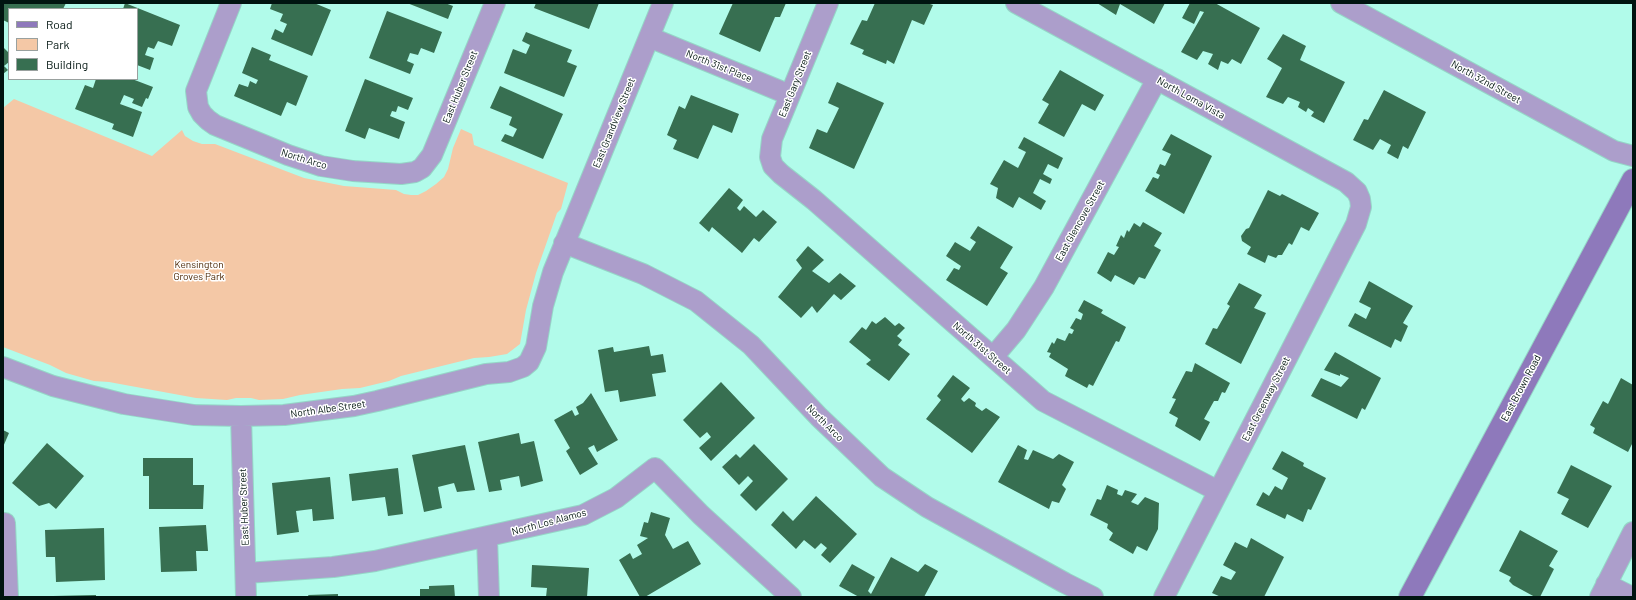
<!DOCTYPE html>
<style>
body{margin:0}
#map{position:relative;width:1636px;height:600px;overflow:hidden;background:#b1fbea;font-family:Barlow,sans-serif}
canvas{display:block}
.frame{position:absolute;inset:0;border:4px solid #001410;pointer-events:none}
.legend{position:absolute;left:8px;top:8px;width:130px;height:72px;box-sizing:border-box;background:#fff;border:1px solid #99a19f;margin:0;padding:5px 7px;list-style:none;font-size:12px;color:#001410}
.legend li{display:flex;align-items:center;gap:8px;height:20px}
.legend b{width:20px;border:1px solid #99a19f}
</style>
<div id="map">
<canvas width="1636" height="600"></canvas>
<div class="frame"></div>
<ul class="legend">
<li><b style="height:5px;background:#8e79bb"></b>Road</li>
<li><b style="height:11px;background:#f4c8a6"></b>Park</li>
<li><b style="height:11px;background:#376f51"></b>Building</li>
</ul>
</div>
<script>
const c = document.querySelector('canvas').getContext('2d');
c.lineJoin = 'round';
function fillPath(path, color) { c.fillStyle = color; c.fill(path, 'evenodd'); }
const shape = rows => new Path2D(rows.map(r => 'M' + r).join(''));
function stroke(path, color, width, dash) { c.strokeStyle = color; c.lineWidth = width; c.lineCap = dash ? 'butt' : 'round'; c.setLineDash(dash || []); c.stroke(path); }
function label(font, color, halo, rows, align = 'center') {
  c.font = font + ' Barlow,sans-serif'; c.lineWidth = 3; c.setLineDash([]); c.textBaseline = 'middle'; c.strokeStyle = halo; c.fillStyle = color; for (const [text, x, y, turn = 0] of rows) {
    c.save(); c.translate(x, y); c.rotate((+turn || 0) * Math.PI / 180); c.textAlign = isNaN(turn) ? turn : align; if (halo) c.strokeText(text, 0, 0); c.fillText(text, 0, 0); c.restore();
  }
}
const green = shape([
 [14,99,152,156,182,130,185,136,193,141,202,144,215,144,304,178,344,186,396,190,404,194,411,195,418,195,426,191,436,184,444,177,448,169,453,148,461,129,472,134,474,145,568,183,561,209,557,213,536,273,526,310,520,344,507,354,489,357,474,358,401,376,389,381,360,388,342,389,300,395,283,399,259,400,251,398,236,398,227,400,196,398,109,382,94,381,66,373,50,365,3,347,3,108]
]);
const building = shape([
 [3,3,66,3,63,9,9,9,9,23,3,20],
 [125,3,180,25,172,46,158,41,154,49,148,47,145,55,154,58,150,70,137,65,137,9,123,9],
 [272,3,314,3,331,10,312,56,271,39,275,29,283,33,287,24,280,21,283,14,270,9],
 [407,3,445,3,453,6,448,19],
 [536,3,599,3,589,29,534,8],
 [733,3,786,3,780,17,775,17,760,52,719,34],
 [875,3,927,3,933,5,924,25,912,20,894,64,887,60,886,64,862,54,864,50,850,44,862,20,867,21],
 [1097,3,1165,3,1154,24,1120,4,1116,15],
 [1190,3,1215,3,1260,28,1241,64,1232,59,1228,64,1221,61,1218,70,1208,64,1213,54,1203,51,1197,60,1181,52,1204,12,1200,11,1194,24,1182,18],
 [387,11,442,32,434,53,421,48,418,55,410,53,407,61,414,64,410,74,369,58],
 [526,32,572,50,567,62,577,66,564,97,504,73,513,49,526,54,530,45,522,41],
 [1283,34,1306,46,1300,60,1345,82,1324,123,1311,116,1314,112,1308,108,1306,112,1298,107,1300,102,1288,97,1283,104,1266,97,1282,68,1267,59],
 [3,47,9,53,9,62,4,66,8,70,3,74],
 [252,47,271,55,269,60,308,76,296,106,287,102,281,116,234,96,239,84,248,87,250,81,256,84,258,80,242,73],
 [1060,70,1104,95,1095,111,1082,104,1064,137,1038,123,1049,104,1042,100],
 [96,79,132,79,153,87,148,99,146,98,142,107,132,103,134,99,124,95,120,104,142,112,133,137,112,129,114,124,75,109,85,85,93,88],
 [365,79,413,98,408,110,398,106,396,112,392,111,390,116,405,122,399,139,369,128,365,139,345,131],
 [837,82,884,103,854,169,809,148,817,129,827,133,839,108,828,103],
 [500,86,563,114,543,159,501,141,505,134,513,137,517,129,509,125,512,117,490,108],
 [1384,90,1426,112,1408,149,1403,146,1398,159,1387,153,1391,145,1380,139,1373,150,1353,140,1364,119,1368,120],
 [691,95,739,114,732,133,713,125,698,159,673,149,677,140,667,135,679,106,685,109],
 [1171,134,1212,156,1184,214,1145,191,1153,177,1158,179,1160,175,1156,173,1160,164,1165,166,1171,154,1162,150],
 [1024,137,1063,158,1058,169,1048,164,1043,174,1052,179,1050,184,1040,179,1033,193,1046,201,1041,210,1019,197,1013,208,996,198,998,188,990,184,1004,160,1018,168,1026,152,1018,148],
 [729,188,743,200,737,208,740,211,744,206,756,217,763,210,777,222,759,242,754,238,742,253,712,227,709,232,699,223],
 [1268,190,1280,196,1282,194,1319,213,1309,231,1301,227,1292,245,1289,243,1282,255,1278,255,1276,258,1268,255,1265,263,1247,254,1251,247,1242,241,1241,236,1246,229,1249,228],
 [1143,222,1162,233,1154,246,1161,250,1145,279,1139,277,1134,285,1115,275,1111,282,1097,273,1108,252,1114,255,1119,247,1116,246,1121,235,1124,238,1127,230,1129,232,1134,223,1140,227],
 [978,226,1013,247,1000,268,1008,273,987,306,946,280,954,268,959,270,961,266,946,256,955,242,970,251,976,242,970,238],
 [808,246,824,260,812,271,829,283,840,273,856,286,841,300,834,294,817,313,812,306,801,318,778,297,802,268,796,260],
 [1369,281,1413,306,1403,323,1408,326,1401,342,1395,339,1391,348,1348,326,1355,313,1366,319,1371,308,1359,302],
 [1239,283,1262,295,1254,308,1266,313,1241,364,1205,344,1213,328,1217,329,1230,306,1227,304],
 [1084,300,1103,310,1101,313,1126,327,1119,342,1116,341,1093,386,1089,384,1087,388,1065,376,1068,369,1049,357,1051,353,1047,352,1052,342,1054,344,1057,338,1065,341,1069,333,1072,334,1074,330,1070,328,1076,318,1081,320,1083,314,1078,311],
 [885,317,895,326,899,323,905,328,897,336,902,340,898,345,910,354,889,381,866,364,871,360,849,342,862,327,866,330,872,321,876,324],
 [649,346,651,356,663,354,666,372,652,374,656,396,620,402,618,390,605,392,598,350,613,347,614,352],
 [1335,352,1381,378,1365,410,1362,408,1357,419,1311,396,1321,378,1341,387,1349,378,1340,374,1340,376,1324,370],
 [1195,363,1230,383,1225,393,1222,392,1218,401,1214,401,1204,419,1210,422,1200,441,1175,426,1178,418,1169,413,1176,399,1172,398,1186,371,1192,372],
 [953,375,970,388,961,399,964,402,969,398,976,403,975,406,982,411,986,408,1000,417,972,453,926,419,941,400,937,396],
 [1621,378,1633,385,1633,442,1628,452,1593,433,1595,428,1590,425,1603,401,1608,404],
 [721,382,755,418,711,461,699,448,711,437,707,432,700,438,683,420],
 [591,393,618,440,597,452,594,445,588,448,598,464,580,475,566,451,570,448,554,420,572,410,575,416,579,414,576,407,583,403],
 [3,430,9,433,3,447],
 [519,433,521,444,534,441,543,481,521,487,519,476,500,480,502,490,489,492,478,442],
 [47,443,84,476,56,509,49,503,39,506,12,483],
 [754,444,788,479,756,511,740,495,753,481,748,476,739,485,722,467,736,454,740,458],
 [465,445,475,490,457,492,454,483,438,487,442,508,424,512,412,455],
 [1018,445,1027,450,1024,459,1028,460,1033,450,1053,459,1059,454,1074,462,1062,485,1066,489,1059,503,1052,501,1049,509,998,482],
 [1282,451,1304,463,1303,466,1326,478,1311,510,1308,509,1303,522,1287,514,1285,519,1256,505,1263,492,1269,496,1275,486,1282,490,1288,478,1272,469],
 [143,458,193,458,193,485,204,485,203,509,149,509,149,476,143,476],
 [1571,465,1612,486,1588,528,1561,514,1569,499,1557,493],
 [398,468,403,514,388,516,385,497,352,501,349,474],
 [330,477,334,519,313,521,312,509,296,511,299,532,277,535,272,483],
 [1107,485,1118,490,1117,494,1122,496,1125,490,1137,494,1131,502,1138,505,1145,497,1159,503,1158,529,1147,551,1137,546,1133,554,1109,540,1113,533,1107,528,1108,524,1090,515,1097,499,1101,500],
 [816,496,857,534,830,563,821,555,827,548,821,543,815,549,804,540,796,549,771,525,783,511,793,521],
 [651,512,670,518,665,535,673,549,688,541,701,564,645,597,640,597,619,560,630,553,633,559,642,554,637,545,648,538,640,536,644,522,648,523],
 [206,525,208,551,196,551,197,571,161,572,159,527],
 [104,528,105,580,56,582,55,557,46,557,45,530],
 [1520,530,1558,551,1549,566,1554,569,1540,597,1535,597,1513,585,1509,581,1511,577,1499,571],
 [1251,538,1284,557,1264,597,1221,597,1212,593,1221,576,1231,580,1236,572,1223,565,1235,542,1247,548],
 [891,557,918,572,925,564,938,571,924,597,859,597,839,586,852,564,875,577,868,591,871,594],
 [532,565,589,568,587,597,546,597,547,588,531,587],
 [454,585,455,597,420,597,420,589,429,589,429,586],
 [338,594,338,597,309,597,308,595],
 [96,595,96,597,53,597,53,596]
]);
const minor = shape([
 [231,3,196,91,198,107,202,114,208,120,215,125,288,155,321,166,353,171,401,174,415,172,422,168,432,155,495,3],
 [828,3,772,139,770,157,773,166,781,174,814,200,1043,401,1218,491],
 [1016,3,1346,182,1357,192,1360,199,1361,207,1356,224,1164,597],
 [1341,3,1614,151,1633,156],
 [649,37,790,95],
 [564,243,643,274,696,301,751,345,819,417,882,477,927,507,1065,583,1093,597],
 [993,357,1016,330,1044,287,1157,79],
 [3,367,53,386,124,404,194,415,241,416,284,415,354,406,377,401,486,374,509,372,523,367,529,362,536,347,543,306,553,272,663,3],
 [241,416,246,597],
 [3,523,5,523,8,597],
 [487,537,489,597],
 [246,573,333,567,375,561,583,515,616,498,655,468,701,515,791,597],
 [1606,584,1632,597],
 [1600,597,1633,532]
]);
const secondary = shape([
 [1410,597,1633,180]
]);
const streetNames = [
 ["North 31st Place",719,66,22],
 ["North 32nd Street",1486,82,29],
 ["East Gary Street",795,84,-68],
 ["East Huber Street",460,87,-68],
 ["North Loma Vista",1191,98,29],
 ["East Grandview Street",614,123,-68],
 ["North Arco",304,159,17],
 ["East Glencove Street",1080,221,-61],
 ["North 31st Street",982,348,41],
 ["East Brown Road",1521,388,-62],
 ["East Greenway Street",1266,399,-63],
 ["North Albe Street",328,409,-8],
 ["North Arco",825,423,45],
 ["East Huber Street",244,507,-92],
 ["North Los Alamos",549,522,-15]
];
const parkNames = [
 ["Kensington",199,265],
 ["Groves Park",199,277]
];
fillPath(green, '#f4c8a6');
fillPath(building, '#376f51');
stroke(minor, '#95d6c7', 22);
stroke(secondary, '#95d6c7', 24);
stroke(minor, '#ac9ecb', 20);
stroke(secondary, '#8e79bb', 22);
label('10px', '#001410', '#fff', streetNames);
label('10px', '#4b2705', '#fff', parkNames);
</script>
